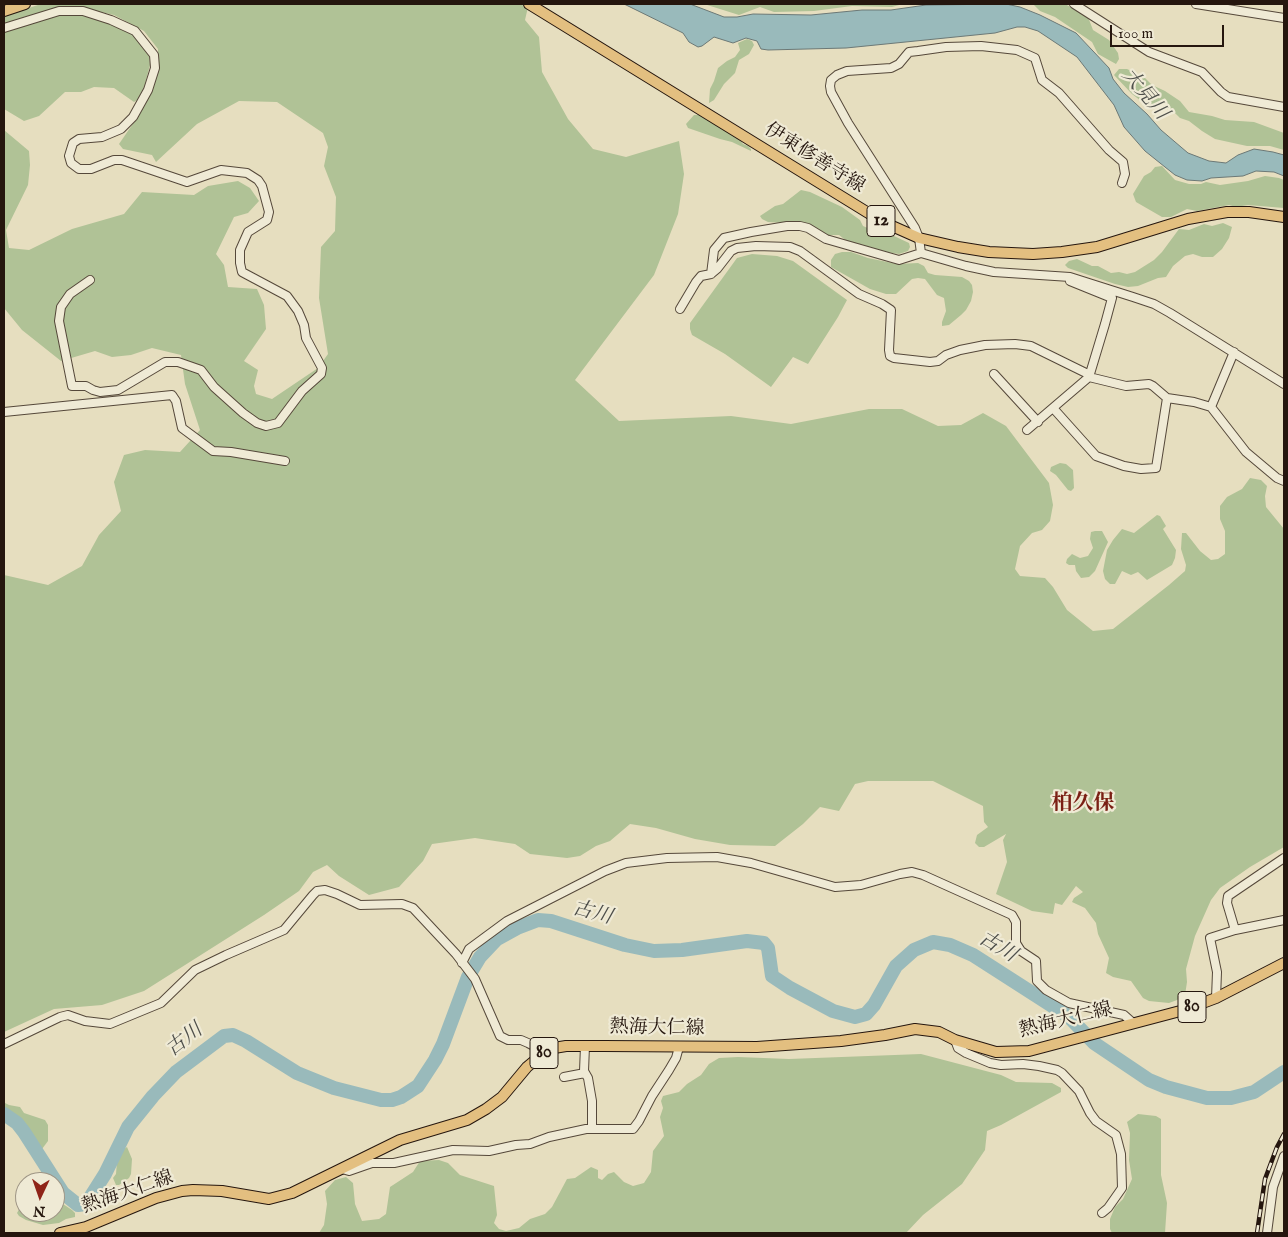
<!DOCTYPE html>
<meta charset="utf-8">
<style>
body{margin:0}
#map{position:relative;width:1288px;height:1237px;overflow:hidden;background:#e6debf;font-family:"IM FELL English",serif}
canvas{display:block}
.frame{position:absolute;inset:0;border:5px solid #25160e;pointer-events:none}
.north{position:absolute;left:15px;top:1172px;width:50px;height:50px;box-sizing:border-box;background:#efead5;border:1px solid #9e9585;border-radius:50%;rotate:183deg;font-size:14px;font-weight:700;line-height:20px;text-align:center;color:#25160e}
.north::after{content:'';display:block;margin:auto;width:18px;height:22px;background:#8f2418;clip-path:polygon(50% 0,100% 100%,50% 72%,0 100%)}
.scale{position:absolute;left:1110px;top:25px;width:114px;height:22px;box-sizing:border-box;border:2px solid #25160e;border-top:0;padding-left:6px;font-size:15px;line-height:18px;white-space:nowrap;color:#25160e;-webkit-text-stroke:4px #efead5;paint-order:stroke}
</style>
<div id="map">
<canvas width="1288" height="1237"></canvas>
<div class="frame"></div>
<div class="north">N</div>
<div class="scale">100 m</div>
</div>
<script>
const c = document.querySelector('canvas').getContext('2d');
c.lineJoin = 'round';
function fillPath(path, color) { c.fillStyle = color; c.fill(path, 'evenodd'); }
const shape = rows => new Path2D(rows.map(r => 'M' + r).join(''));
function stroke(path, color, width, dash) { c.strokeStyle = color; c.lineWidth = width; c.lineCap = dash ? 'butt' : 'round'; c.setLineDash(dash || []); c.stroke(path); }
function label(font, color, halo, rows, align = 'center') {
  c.font = font + ' "IM FELL English","Noto Serif JP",serif'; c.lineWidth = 4.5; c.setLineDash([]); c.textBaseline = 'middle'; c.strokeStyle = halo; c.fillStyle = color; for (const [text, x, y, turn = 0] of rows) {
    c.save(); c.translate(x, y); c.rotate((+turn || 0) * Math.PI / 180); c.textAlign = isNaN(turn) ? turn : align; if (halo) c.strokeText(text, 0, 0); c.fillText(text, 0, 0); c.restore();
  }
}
const green = shape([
 [41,4,519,4,528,7,525,20,539,37,542,72,568,119,593,149,626,157,679,141,684,174,678,214,654,275,575,380,619,421,731,416,791,424,869,409,902,409,938,426,961,425,983,413,1006,426,1049,483,1053,505,1050,521,1042,530,1032,533,1020,546,1015,569,1020,576,1045,578,1053,587,1067,610,1093,631,1113,629,1169,585,1185,571,1186,565,1181,549,1182,533,1186,533,1200,551,1211,560,1218,559,1225,554,1225,531,1220,519,1220,506,1227,497,1242,489,1250,478,1261,480,1267,486,1265,496,1266,507,1284,529,1284,847,1250,867,1220,888,1211,900,1195,936,1186,969,1187,982,1185,995,1177,1000,1169,1003,1149,1001,1143,998,1131,981,1113,977,1106,973,1109,958,1098,934,1096,923,1085,908,1072,902,1074,898,1083,892,1076,886,1062,905,1055,903,1053,914,1032,911,996,894,1007,862,1003,840,1006,834,984,847,979,847,975,843,977,835,988,827,984,822,983,806,933,781,868,781,855,784,839,811,820,807,803,824,775,846,730,845,695,839,656,828,630,824,610,841,596,846,580,856,567,858,530,854,515,844,475,838,432,844,423,861,399,887,369,895,339,876,327,865,313,872,299,891,264,915,144,991,102,1005,54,1009,4,1032,4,575,48,585,82,566,99,535,121,511,114,482,124,455,145,450,180,452,200,430,185,384,181,355,152,348,131,355,112,357,95,351,61,361,22,330,4,308,4,130,29,151,30,165,28,185,6,230,9,248,29,250,72,229,124,214,142,192,194,195,208,186,238,181,250,188,259,201,248,213,234,217,216,254,224,265,228,287,257,289,264,305,266,329,244,361,258,370,254,386,256,394,272,399,318,368,328,354,319,298,321,247,335,231,336,197,324,166,328,147,323,133,277,102,239,101,197,124,156,162,152,155,123,149,119,144,141,112,158,69,158,49,144,31,114,15,79,7,62,8,4,24,4,16],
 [704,4,903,4,892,7,852,6,814,11,774,12,760,7,739,15],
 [1033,4,1065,4,1088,17,1093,30,1109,40,1118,53,1119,59,1116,64,1098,54,1092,42,1055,17,1040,11],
 [70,14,89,17,110,24,130,32,140,41,149,54,150,65,144,88,139,99,134,102,114,88,94,87,81,92,65,92,39,116,24,121,4,109,4,31,52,17],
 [747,39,752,41,754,45,749,54,739,60,735,73,724,84,714,100,709,103,710,89,714,81,718,68,727,61,735,57,740,50,738,43],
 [1119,69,1127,69,1144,77,1152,85,1165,91,1180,101,1189,112,1212,116,1225,120,1254,122,1284,133,1284,150,1270,146,1247,146,1215,139,1202,131,1189,121,1180,118,1174,112,1145,104,1132,94,1114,75],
 [694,115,701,115,722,127,740,140,743,144,748,146,751,149,751,151,732,142,720,139,688,128,686,124],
 [1162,166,1175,180,1189,184,1201,184,1206,182,1220,185,1248,181,1265,176,1279,178,1284,180,1284,208,1248,205,1236,207,1229,205,1197,211,1187,209,1171,217,1162,217,1136,202,1133,194,1144,176,1151,172,1155,167],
 [801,190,810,192,842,207,860,220,863,226,870,229,894,236,909,243,910,247,908,251,899,254,873,250,864,245,848,242,839,235,828,235,785,223,768,222,762,219,760,216,775,206,783,204],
 [1223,223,1232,227,1229,238,1222,249,1213,257,1202,257,1193,254,1185,256,1173,266,1166,277,1158,278,1138,286,1128,287,1115,284,1068,268,1065,265,1069,261,1077,259,1092,266,1098,266,1111,273,1119,272,1127,274,1135,272,1154,260,1162,252,1179,229,1189,230,1204,224,1212,226],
 [842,252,851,252,868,258,897,264,918,263,924,266,928,273,935,275,962,277,969,281,972,285,973,292,971,301,966,310,961,315,949,325,942,326,942,322,946,311,944,298,937,295,925,279,918,278,912,279,896,294,886,294,870,289,831,267,831,260,835,254],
 [752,254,777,256,793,261,847,300,838,317,808,364,793,357,771,387,725,354,692,335,690,329,690,323,737,258],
 [1060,463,1066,464,1073,470,1074,488,1071,491,1068,490,1056,475,1050,471,1051,467],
 [1157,515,1160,516,1166,526,1163,529,1176,550,1175,558,1172,565,1147,580,1138,572,1131,575,1122,571,1115,584,1110,584,1105,579,1103,571,1107,550,1113,540,1122,529,1134,533],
 [1095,531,1102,531,1108,542,1095,571,1089,577,1081,578,1076,571,1075,565,1069,565,1066,563,1067,559,1072,554,1080,558,1088,556,1093,548,1090,539,1091,532],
 [921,1054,1001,1075,1016,1082,1052,1083,1061,1088,1061,1092,1001,1125,987,1131,985,1150,962,1184,923,1215,906,1233,319,1233,324,1225,327,1204,325,1191,335,1180,346,1177,353,1183,355,1204,362,1221,379,1219,386,1214,390,1187,413,1172,420,1161,439,1160,448,1163,460,1175,494,1186,497,1215,494,1223,499,1229,506,1231,519,1228,530,1219,545,1214,552,1207,567,1179,575,1178,591,1167,598,1170,598,1178,602,1180,608,1174,614,1172,624,1182,633,1186,644,1183,651,1172,653,1151,664,1136,660,1117,663,1108,661,1101,663,1096,679,1092,687,1084,701,1075,709,1064,719,1058,738,1057,789,1059],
 [5,1103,9,1105,20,1107,24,1113,45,1120,48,1125,48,1141,42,1149,39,1148,34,1143,18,1119,4,1108],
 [1138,1114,1156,1116,1161,1119,1161,1175,1167,1203,1165,1233,1112,1233,1110,1229,1110,1219,1115,1207,1123,1199,1132,1179,1129,1160,1130,1133,1127,1122],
 [127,1147,132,1159,131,1174,129,1178,119,1185,116,1185,113,1178,116,1174,117,1161,120,1152],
 [59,1203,63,1204,72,1210,75,1213,75,1217,66,1219,59,1223,43,1225,26,1220,19,1216,17,1213,21,1206,25,1207,25,1212,55,1212,55,1205]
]);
const water = shape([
 [624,4,690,4,724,17,737,17,753,14,811,15,862,10,891,10,926,5,1006,4,1020,7,1040,15,1076,33,1109,68,1113,79,1124,93,1147,114,1161,130,1188,153,1209,161,1226,163,1238,155,1254,149,1273,152,1284,155,1284,176,1274,172,1256,171,1243,176,1211,178,1202,181,1187,180,1175,175,1145,151,1124,127,1114,105,1077,57,1038,31,1025,27,1017,27,995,33,846,48,768,50,761,49,757,41,746,38,733,43,714,37,702,46,698,47,689,42,683,33,624,4]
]);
const river = shape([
 [4,1114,17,1123,24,1132,63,1193,78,1205,86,1204,105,1174,128,1127,153,1096,176,1072,224,1036,233,1035,246,1041,297,1073,334,1088,381,1100,392,1100,401,1097,418,1086,435,1060,443,1044,468,977,480,957,497,939,517,928,538,920,551,921,625,945,654,951,682,950,747,941,764,943,768,948,772,976,790,988,833,1011,855,1017,866,1014,874,1005,896,966,914,950,933,942,950,945,973,955,1068,1016,1094,1043,1149,1080,1166,1087,1207,1098,1231,1098,1254,1092,1284,1072]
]);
const minor = shape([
 [1074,4,1149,52,1202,72,1221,92,1228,97,1284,107],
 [1196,4,1284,18],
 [4,28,59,11,83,11,111,20,135,31,154,55,155,68,148,90,133,117,121,129,102,137,79,139,73,143,69,156,71,163,79,169,91,169,114,160,122,160,187,182,221,170,247,173,258,180,262,186,269,212,267,220,248,232,240,250,240,263,242,272,287,296,298,311,304,325,306,338,322,368,321,374,302,391,278,423,266,426,257,423,243,413,214,387,201,370,178,362,165,362,118,390,100,392,93,390,86,386,72,386,59,321,61,307,70,294,90,280],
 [1122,183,1125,174,1123,162,1109,150,1059,93,1042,80,1035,58,1017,50,981,46,946,47,918,51,909,52,899,64,891,68,847,71,837,75,831,80,830,86,831,92,848,123,915,228,919,238,921,253,966,266,994,272,1070,277,1133,297,1154,304,1170,313,1284,384],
 [711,274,714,250,724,238,751,232,787,226,800,226,808,228,826,239,899,260,921,253],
 [680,309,696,282,701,276,711,274,717,269,731,251,737,248,756,246,790,247,800,251,859,294,882,304,891,310,889,350,890,356,894,358,930,362,938,361,946,355,960,350,985,345,1015,344,1031,346,1090,375],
 [994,374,1038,422],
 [1089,377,1126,386,1149,384,1153,386,1167,398],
 [1211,407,1246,452,1277,478,1284,481],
 [1053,408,1096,456,1124,466,1141,469,1156,468,1167,398,1194,402,1211,407,1234,352],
 [4,412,172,395,176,401,182,428,213,451,231,452,285,461],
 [1027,430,1089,377,1105,324,1112,298,1070,281],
 [1235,930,1227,903,1228,896,1284,858],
 [462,963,469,949,507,921,605,871,626,863,667,858,717,857,751,863,835,887,861,885,900,874,912,872,923,875,1012,915,1016,922,1016,943,1021,951,1036,961,1037,981,1046,990,1069,1003,1124,1015,1133,1023],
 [1216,998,1217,972,1210,938,1235,930,1284,920],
 [955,1040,958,1048,966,1053,990,1063,1001,1065,1023,1064,1039,1066,1057,1070,1062,1073,1079,1091,1090,1113,1096,1121,1116,1135,1121,1154,1122,1188,1108,1208,1102,1213],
 [4,1044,60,1017,68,1015,85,1021,110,1024,161,1003,195,970,226,955,284,930,313,895,317,891,325,890,337,894,360,905,402,904,413,908,456,954,475,979,500,1036,508,1040,521,1040,528,1043,545,1052],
 [585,1046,584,1071,588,1078,592,1101,592,1129],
 [564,1077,585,1073],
 [342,1169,349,1171,372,1163,394,1163,453,1150,489,1151,516,1145,530,1144,549,1137,586,1129,633,1129,639,1121,652,1096,669,1070,676,1058,679,1047],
 [1267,1233,1273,1187,1284,1156]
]);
const major = shape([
 [529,4,883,222,919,238,958,247,989,252,1033,254,1062,252,1097,247,1188,219,1227,212,1249,212,1284,217],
 [4,11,25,4],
 [60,1233,86,1227,156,1198,182,1191,193,1190,222,1191,269,1199,292,1193,400,1140,467,1120,486,1109,502,1097,527,1067,545,1052,554,1048,566,1046,604,1046,757,1047,841,1041,885,1035,915,1029,939,1032,955,1040,996,1052,1029,1051,1184,1010,1216,998,1284,963]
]);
const rail = shape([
 [1257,1233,1265,1179,1277,1147,1284,1134]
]);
const shields = [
 [881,221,28],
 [1192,1007,28],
 [544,1053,28]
];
const shieldNames = [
 ["12",881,221],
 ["80",1192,1007],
 ["80",544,1053]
];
const streetNames = [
 ["伊東修善寺線",814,159,32],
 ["熱海大仁線",1066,1021,-14],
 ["熱海大仁線",657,1029,1],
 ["熱海大仁線",128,1193,-19]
];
const waterNames = [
 ["大見川",1144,95,50],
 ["古川",592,914,15],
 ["古川",997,948,31],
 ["古川",185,1041,-38]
];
const quarterNames = [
 ["柏久保",1083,805]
];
fillPath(green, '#b0c296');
fillPath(water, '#99babb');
stroke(water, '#6b7876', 1);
stroke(river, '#99babb', 14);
stroke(minor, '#55483a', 10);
stroke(major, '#25160e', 12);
stroke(minor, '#efead5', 8);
stroke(major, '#e3bf80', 10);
stroke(rail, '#25160e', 4.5);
stroke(rail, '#efead5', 2.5, [8]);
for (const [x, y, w] of shields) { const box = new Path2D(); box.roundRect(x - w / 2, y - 15.5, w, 31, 4); c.fillStyle = '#efead5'; c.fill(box); stroke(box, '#25160e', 1); }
label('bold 18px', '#25160e', null, shieldNames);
label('19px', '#25160e', '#efead5', streetNames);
label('italic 20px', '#4e4f4b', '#efead5', waterNames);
label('bold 21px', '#7a1f14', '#efead5', quarterNames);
</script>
